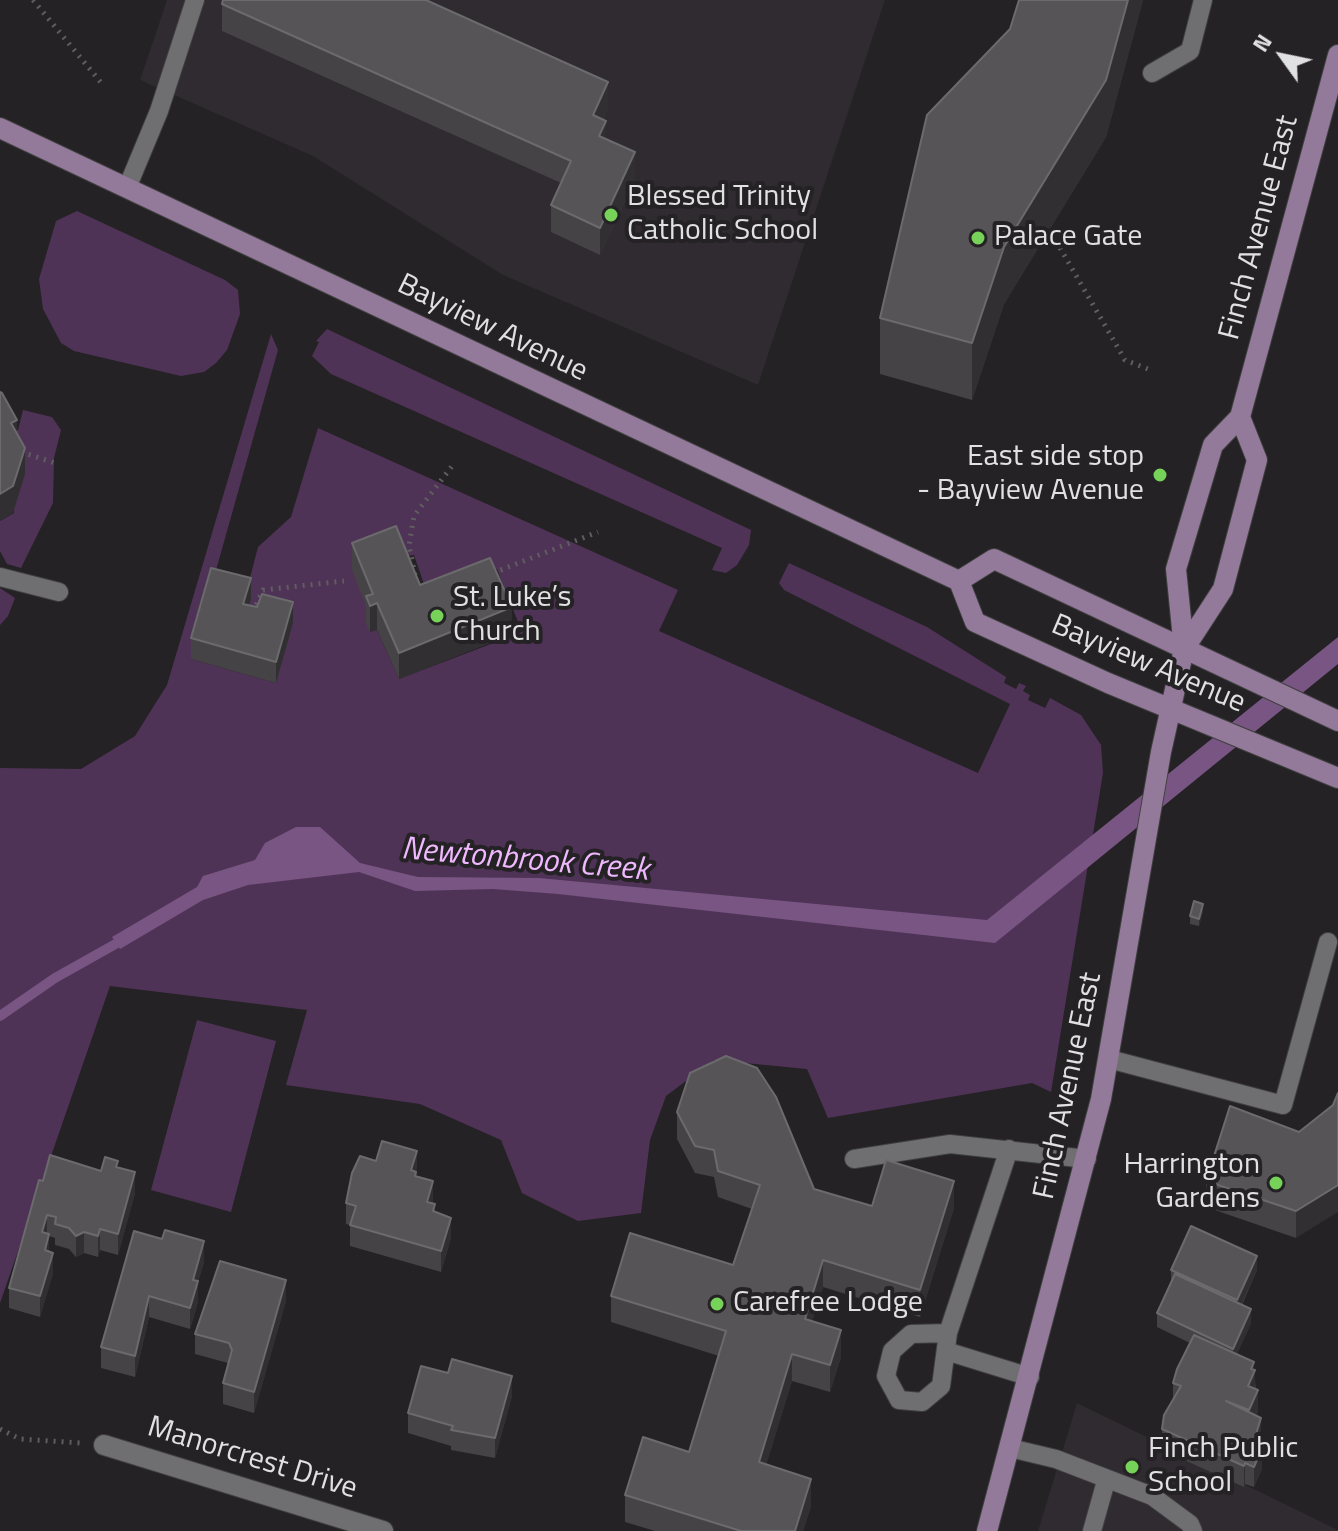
<!DOCTYPE html>
<meta charset="utf-8">
<style>
body{margin:0}
#map{position:relative;width:1338px;height:1531px;overflow:hidden;background:#242224;font-family:"Titillium Web",sans-serif}
canvas{display:block}
.north{position:absolute;left:1242px;top:16px;width:80px;height:80px;-webkit-text-stroke:6px #242224;paint-order:stroke;rotate:303deg;font-size:22px;font-weight:700;line-height:32px;text-align:center;color:#e1e0e2}
.north::after{content:'';display:block;margin:auto;width:28px;height:36px;background:#e1e0e2;clip-path:polygon(50% 0,100% 100%,50% 72%,0 100%)}
</style>
<div id="map">
<canvas width="1338" height="1531"></canvas>
<div class="north">N</div>
</div>
<script>
const c = document.querySelector('canvas').getContext('2d');
c.lineJoin = 'round';
function fillPath(path, color) { c.fillStyle = color; c.fill(path, 'evenodd'); }
const shape = rows => new Path2D(rows.map(r => 'M' + r).join(''));
function stroke(path, color, width, dash) { c.strokeStyle = color; c.lineWidth = width; c.lineCap = dash ? 'butt' : 'round'; c.setLineDash(dash || []); c.stroke(path); }
function label(font, color, halo, rows, align = 'center') {
  c.font = font + ' "Titillium Web",sans-serif'; c.lineWidth = 8; c.setLineDash([]); c.textBaseline = 'middle'; c.strokeStyle = halo; c.fillStyle = color; for (const [text, x, y, turn = 0] of rows) {
    c.save(); c.translate(x, y); c.rotate((+turn || 0) * Math.PI / 180); c.textAlign = isNaN(turn) ? turn : align; if (halo) c.strokeText(text, 0, 0); c.fillText(text, 0, 0); c.restore();
  }
}
const built = shape([
 [167,0,885,0,758,385,503,275,313,156,140,80],
 [1077,1403,1338,1530,1338,1531,1038,1531]
]);
const green = shape([
 [77,211,225,280,238,290,240,314,227,350,216,363,204,372,181,376,74,351,61,343,43,309,39,279,56,221],
 [327,329,751,530,749,545,737,565,726,573,712,570,722,548,331,374,312,356,319,342,316,341],
 [271,334,278,350,191,659,276,683,247,612,245,597,258,547,291,517,318,428,678,590,659,631,978,773,1010,704,784,590,779,583,789,563,927,627,1006,677,1004,683,1016,689,1019,683,1026,686,1023,691,1030,695,1028,700,1045,708,1050,698,1081,715,1101,745,1103,773,1051,1092,1032,1083,828,1118,807,1069,714,1060,666,1096,650,1140,641,1213,578,1221,522,1193,501,1140,420,1104,286,1085,307,1010,110,986,0,1303,0,768,81,769,135,736,167,685],
 [414,555,428,596,497,569,522,632,399,679,377,630,370,632,407,556],
 [0,404,10,407,6,419,11,429,18,430,23,410,52,417,61,430,54,458,53,503,21,568,7,564,0,551,0,521,14,513],
 [0,588,15,598,8,616,0,625],
 [197,1020,276,1041,231,1212,151,1190]
]);
const water = shape([
 [1338,637,1338,664,995,943,558,894,493,889,415,891,359,872,248,885,203,900,120,949,112,937,197,887,203,876,255,860,265,843,296,827,320,827,360,863,418,877,539,878,987,920]
]);
const stream = shape([
 [0,1016,55,978,128,937]
]);
const path = shape([
 [33,0,103,85],
 [1056,241,1125,360,1153,371],
 [21,452,55,463],
 [493,573,598,532],
 [415,575,409,546,414,516,452,466],
 [253,612,263,590,344,581],
 [0,1429,20,1439,81,1443]
]);
const lane = shape([
 [1152,73,1190,51,1203,0],
 [127,188,159,111,195,0],
 [0,577,59,592],
 [1109,1059,1283,1105,1328,942],
 [854,1159,950,1144,1087,1159],
 [948,1333,911,1334,892,1351,886,1376,899,1400,922,1402,941,1386,948,1333,1009,1149],
 [946,1351,1030,1377],
 [1010,1448,1056,1459,1152,1496,1190,1524,1193,1531],
 [1092,1531,1106,1481]
]);
const street = shape([
 [104,1445,383,1531]
]);
const secondary = shape([
 [0,128,959,581,975,622,1108,683,1338,778],
 [959,581,994,559,1338,721],
 [1184,649,1223,589,1257,460,1240,417],
 [987,1531,1101,1099,1161,752,1184,649,1176,569,1213,445,1240,417,1338,55]
]);
const wall = shape([
 [1019,0,1143,0,1106,137,1004,304,972,400,880,374,880,318,1010,29],
 [222,4,608,108,603,120,606,139,635,179,600,255,551,232,551,205,561,183,222,31],
 [352,543,420,585,512,634,399,679,377,630,370,632,366,623,366,606,352,570],
 [251,599,249,605,293,623,276,683,191,659,191,638],
 [1203,911,1199,926,1190,924,1190,916],
 [677,1112,814,1189,872,1206,954,1208,920,1317,823,1287,812,1321,841,1357,830,1392,792,1381,766,1465,811,1506,803,1531,655,1531,625,1522,625,1495,689,1452,719,1356,611,1322,611,1296,733,1265,752,1209,718,1197,714,1177,695,1173,677,1139],
 [1299,1132,1296,1238,1206,1207,1206,1181],
 [118,1168,135,1193,118,1255,100,1250,98,1257,84,1253,76,1257,69,1249,55,1245,55,1238,49,1236,49,1252,53,1273,40,1317,9,1308,9,1288,43,1181],
 [417,1172,416,1176,433,1202,435,1212,451,1238,441,1272,350,1246,350,1225,346,1224,346,1203],
 [134,1231,204,1262,198,1282,198,1302,190,1329,149,1317,135,1377,101,1368,101,1347],
 [1171,1270,1257,1270,1242,1305,1251,1323,1237,1354,1254,1370,1258,1411,1256,1416,1261,1438,1258,1446,1262,1469,1254,1487,1245,1484,1244,1487,1162,1450,1162,1429,1173,1400,1173,1383,1190,1343,1157,1327,1157,1313,1171,1283],
 [286,1301,254,1413,223,1404,223,1383,228,1363,195,1354,195,1334],
 [512,1396,495,1458,451,1450,451,1446,408,1433,408,1413]
]);
const shadedWall = shape([
 [1128,0,1143,0,1106,137,1004,304,972,400,972,343,1004,247],
 [608,82,608,108,593,142,593,115],
 [606,121,606,148,599,136],
 [635,152,635,179,600,255,600,228],
 [17,420,17,447,11,423],
 [25,448,25,474,13,513,0,521,0,494],
 [251,578,251,599,243,624,243,604],
 [293,602,293,623,276,683,276,662],
 [377,603,377,630,370,632,370,606],
 [512,607,512,634,399,679,399,653],
 [1203,904,1203,911,1199,926,1199,919],
 [417,1151,417,1172,416,1176,411,1170],
 [135,1172,135,1193,118,1255,118,1234],
 [433,1181,433,1202,427,1223,427,1202],
 [954,1181,954,1208,920,1317,920,1290],
 [1338,1185,1338,1212,1296,1238,1296,1211],
 [47,1215,47,1235,42,1232],
 [451,1218,451,1238,441,1272,441,1251],
 [100,1229,100,1250,98,1257,98,1236],
 [84,1232,84,1253,76,1257,76,1236],
 [49,1234,49,1255,45,1250],
 [204,1241,204,1262,198,1282,198,1302,190,1329,190,1308,193,1280],
 [53,1253,53,1273,40,1317,40,1296],
 [1257,1256,1257,1270,1237,1314,1237,1300],
 [823,1260,823,1287,805,1345,805,1319],
 [286,1280,286,1301,254,1413,254,1392],
 [149,1296,149,1317,135,1377,135,1356],
 [1251,1309,1251,1323,1233,1363,1233,1349],
 [841,1330,841,1357,830,1392,830,1365],
 [792,1354,792,1381,759,1489,759,1462],
 [1254,1362,1254,1373,1255,1370,1255,1391,1248,1386,1251,1369],
 [512,1376,512,1396,495,1458,495,1438],
 [1258,1390,1258,1411,1249,1431,1249,1410],
 [1261,1418,1261,1438,1253,1464,1253,1444],
 [1262,1448,1262,1469,1254,1487,1254,1467],
 [1245,1463,1245,1484,1244,1487,1244,1466],
 [811,1479,811,1506,803,1531,795,1531]
]);
const building = shape([
 [223,0,426,0,608,82,593,115,606,121,599,136,635,152,600,228,551,205,571,161,222,4,223,0],
 [1019,0,1128,0,1106,80,1004,247,972,343,880,318,927,115,1010,29,1019,0],
 [0,392,2,393,17,420,11,423,25,448,13,486,0,494,0,392],
 [396,526,420,585,490,558,512,607,399,653,377,603,370,606,366,596,373,594,352,543,396,526],
 [211,568,251,578,243,604,257,607,262,594,293,602,276,662,191,638,211,568],
 [1194,901,1203,904,1199,919,1190,916,1194,901],
 [726,1056,757,1068,776,1097,814,1189,872,1206,886,1160,954,1181,920,1290,823,1260,805,1319,841,1330,830,1365,792,1354,759,1462,811,1479,795,1531,741,1531,625,1495,643,1437,689,1452,726,1331,611,1296,630,1233,733,1265,760,1185,718,1171,714,1150,695,1146,677,1112,690,1073,726,1056],
 [1338,1093,1338,1185,1296,1211,1206,1181,1230,1106,1299,1132,1333,1105,1338,1093],
 [382,1141,417,1151,411,1170,416,1172,415,1176,433,1181,427,1202,435,1204,433,1211,451,1218,441,1251,350,1225,356,1206,346,1203,352,1173,360,1156,376,1161,382,1141],
 [50,1155,101,1171,105,1157,118,1161,116,1167,135,1172,118,1234,100,1229,98,1236,84,1232,76,1236,69,1228,55,1224,56,1217,47,1215,42,1232,49,1234,45,1250,53,1253,40,1296,9,1288,39,1180,43,1181,50,1155],
 [1191,1226,1257,1256,1237,1300,1171,1270,1191,1226],
 [165,1230,204,1241,193,1280,198,1281,190,1308,149,1296,135,1356,101,1347,134,1231,162,1239,165,1230],
 [220,1261,286,1280,254,1392,223,1383,232,1350,229,1343,195,1334,220,1261],
 [1175,1274,1251,1309,1233,1349,1157,1313,1175,1274],
 [1194,1335,1254,1362,1251,1369,1255,1370,1248,1386,1258,1390,1249,1410,1226,1401,1261,1418,1253,1444,1262,1448,1254,1467,1245,1463,1244,1466,1162,1429,1164,1415,1181,1386,1173,1383,1177,1369,1194,1335],
 [452,1359,512,1376,495,1438,451,1430,453,1426,408,1413,421,1366,448,1373,452,1359]
]);
const markers = [
 [611,215,8,"#77d25a"],
 [978,238,8,"#77d25a"],
 [1160,475,8,"#77d25a"],
 [437,616,8,"#77d25a"],
 [1276,1183,8,"#77d25a"],
 [717,1304,8,"#77d25a"],
 [1132,1467,8,"#77d25a"]
];
const poiNames = [
 ["Blessed Trinity",627,198],
 ["Catholic School",627,232],
 ["Palace Gate",994,238],
 ["East side stop",1144,458,"right"],
 ["- Bayview Avenue",1144,492,"right"],
 ["St. Luke’s",453,599],
 ["Church",453,633],
 ["Harrington",1260,1166,"right"],
 ["Gardens",1260,1200,"right"],
 ["Carefree Lodge",733,1304],
 ["Finch Public",1148,1450],
 ["School",1148,1484]
];
const streetNames = [
 ["Finch Avenue East",1260,228,-75],
 ["Bayview Avenue",492,329,26],
 ["Bayview Avenue",1148,665,23],
 ["Finch Avenue East",1069,1086,-78],
 ["Manorcrest Drive",252,1459,17]
];
const waterNames = [
 ["Newtonbrook Creek",525,861,5]
];
fillPath(built, '#302a31');
fillPath(green, '#4f3357');
fillPath(water, '#785582');
stroke(stream, '#785582', 10);
stroke(lane, '#403f40', 20);
stroke(street, '#403f40', 22);
stroke(secondary, '#403f40', 22);
stroke(path, '#5f5d5f', 5, [2, 6]);
stroke(lane, '#6f6e70', 18);
stroke(street, '#6f6e70', 20);
stroke(secondary, '#937a9a', 20);
fillPath(wall, '#454345');
fillPath(shadedWall, '#312f31');
fillPath(building, '#565456');
stroke(building, '#6b6a6c', 2);
for (const [x, y, r, color] of markers) { const dot = new Path2D(); dot.arc(x, y, r, 0, 2 * Math.PI); c.fillStyle = color; c.fill(dot); stroke(dot, '#242224', 3); }
label('30px', '#e1e0e2', '#242224', poiNames, 'left');
label('30px', '#e1e0e2', '#242224', streetNames);
label('italic 32px', '#efb8fe', '#242224', waterNames);
</script>
